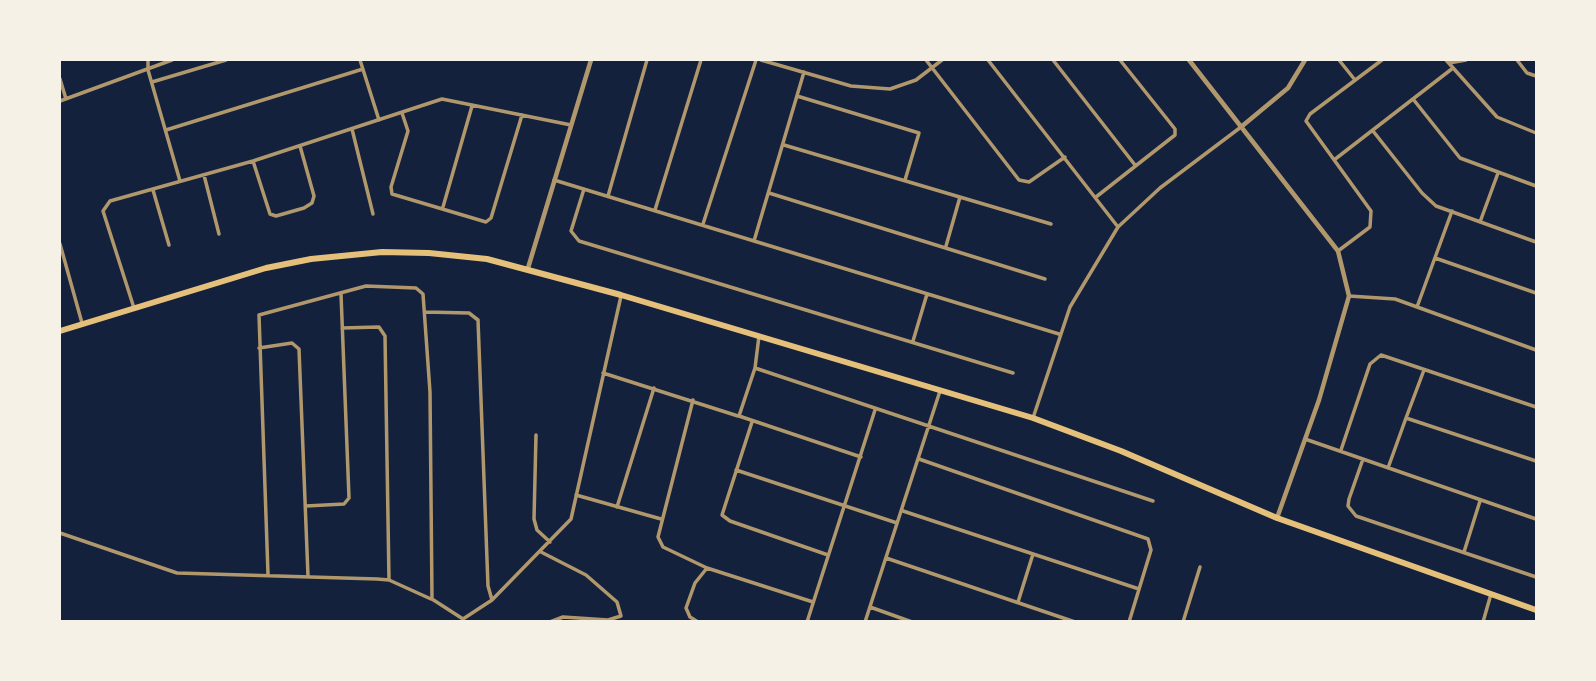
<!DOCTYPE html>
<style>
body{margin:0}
#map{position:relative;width:1596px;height:681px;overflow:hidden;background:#14213d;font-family:"Exo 2",sans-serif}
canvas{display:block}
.frame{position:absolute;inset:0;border:61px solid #f6f1e7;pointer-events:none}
</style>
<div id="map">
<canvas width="1596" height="681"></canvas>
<div class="frame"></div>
</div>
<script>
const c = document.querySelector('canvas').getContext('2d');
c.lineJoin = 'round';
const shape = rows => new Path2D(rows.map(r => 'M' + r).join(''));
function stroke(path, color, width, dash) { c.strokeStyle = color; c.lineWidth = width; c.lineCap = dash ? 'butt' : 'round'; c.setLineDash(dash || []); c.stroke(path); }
const minor = shape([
 [148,60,148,70,180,181],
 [360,60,379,120],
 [761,60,851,86,890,89,916,80,942,60],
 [926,60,1019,180,1029,182,1065,157],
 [988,60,1118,227],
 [1053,60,1135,165],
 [1339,60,1355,80],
 [1446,60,1497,117,1536,133],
 [1517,60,1527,73,1536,76],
 [1449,63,1466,60],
 [60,79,66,99],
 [152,82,226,60],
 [797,96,919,133,905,180],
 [1413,99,1460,158,1536,186],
 [60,101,172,60],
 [402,113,408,131,391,187,392,194,486,222,491,218,522,115],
 [352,129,373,214],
 [166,130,363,69],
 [1373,131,1422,193,1436,206,1536,242],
 [784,145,1051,224],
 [1334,160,1453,68],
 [253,161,270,214,276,216,304,208,312,203,314,196,300,146],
 [204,175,219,234],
 [554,180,1059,334],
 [584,189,571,231,579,241,1013,373],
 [153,190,169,245],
 [769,193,1045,279],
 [608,196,647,60],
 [1096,197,1175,135,1175,129,1120,60],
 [443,207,472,106],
 [655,210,701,60],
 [1480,222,1498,173],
 [703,224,756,60],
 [754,241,804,72],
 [60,244,82,323],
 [946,246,960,197],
 [1338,251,1370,227,1371,211,1306,121,1310,114,1382,60],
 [1435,258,1536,293],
 [1349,296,1395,299,1536,350],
 [1417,307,1452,211],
 [134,308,103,211,110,201,253,161,442,99,571,125],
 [425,312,469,313,478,320,488,586,492,600],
 [342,328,379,327,385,336,389,580],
 [913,341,927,294],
 [259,348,292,343,299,349,308,576],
 [755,368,759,336],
 [603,373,738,416],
 [693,400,658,537,663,547,707,568],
 [1033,418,1070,307,1118,227,1160,188,1241,127],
 [1406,418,1424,370],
 [752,422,722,515,730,521,828,555],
 [536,435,534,519,537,530,550,542],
 [1305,439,1536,519],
 [1341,450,1370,364,1381,355,1536,407],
 [861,457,739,416,755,368,1153,501],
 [919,459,1148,539,1151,550,1129,622],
 [1363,459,1349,499,1348,506,1356,516,1536,577],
 [1388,468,1406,418,1536,461],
 [736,470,897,523],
 [576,495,661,519],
 [306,506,344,504,349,498,341,294],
 [617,507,654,388],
 [903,511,1139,589],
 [60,533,177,573,377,579,389,580,431,599],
 [541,552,586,575,617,602,621,616,608,620,563,617,550,622],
 [1464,552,1480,501],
 [886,558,1075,622],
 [268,574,259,315,366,286,416,288,423,294,430,392,432,599,463,619],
 [1018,602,1033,554],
 [870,607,912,622],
 [466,622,463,619,492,600,571,519,621,296],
 [698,622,690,617,686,608,695,583,707,568,813,602],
 [807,622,875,410],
 [865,622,940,391],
 [1183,622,1200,567],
 [1483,622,1491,594]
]);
const tertiary = shape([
 [1189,60,1338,251,1349,296,1319,400,1277,518],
 [1241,127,1288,88,1305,60],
 [528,268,591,60]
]);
const primary = shape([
 [60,331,266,268,311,259,382,252,429,253,487,259,621,295,1033,418,1121,451,1277,518,1536,610]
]);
stroke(minor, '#b1986c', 3.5);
stroke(tertiary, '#b1986c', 4.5);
stroke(primary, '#e5c07b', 6);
</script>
